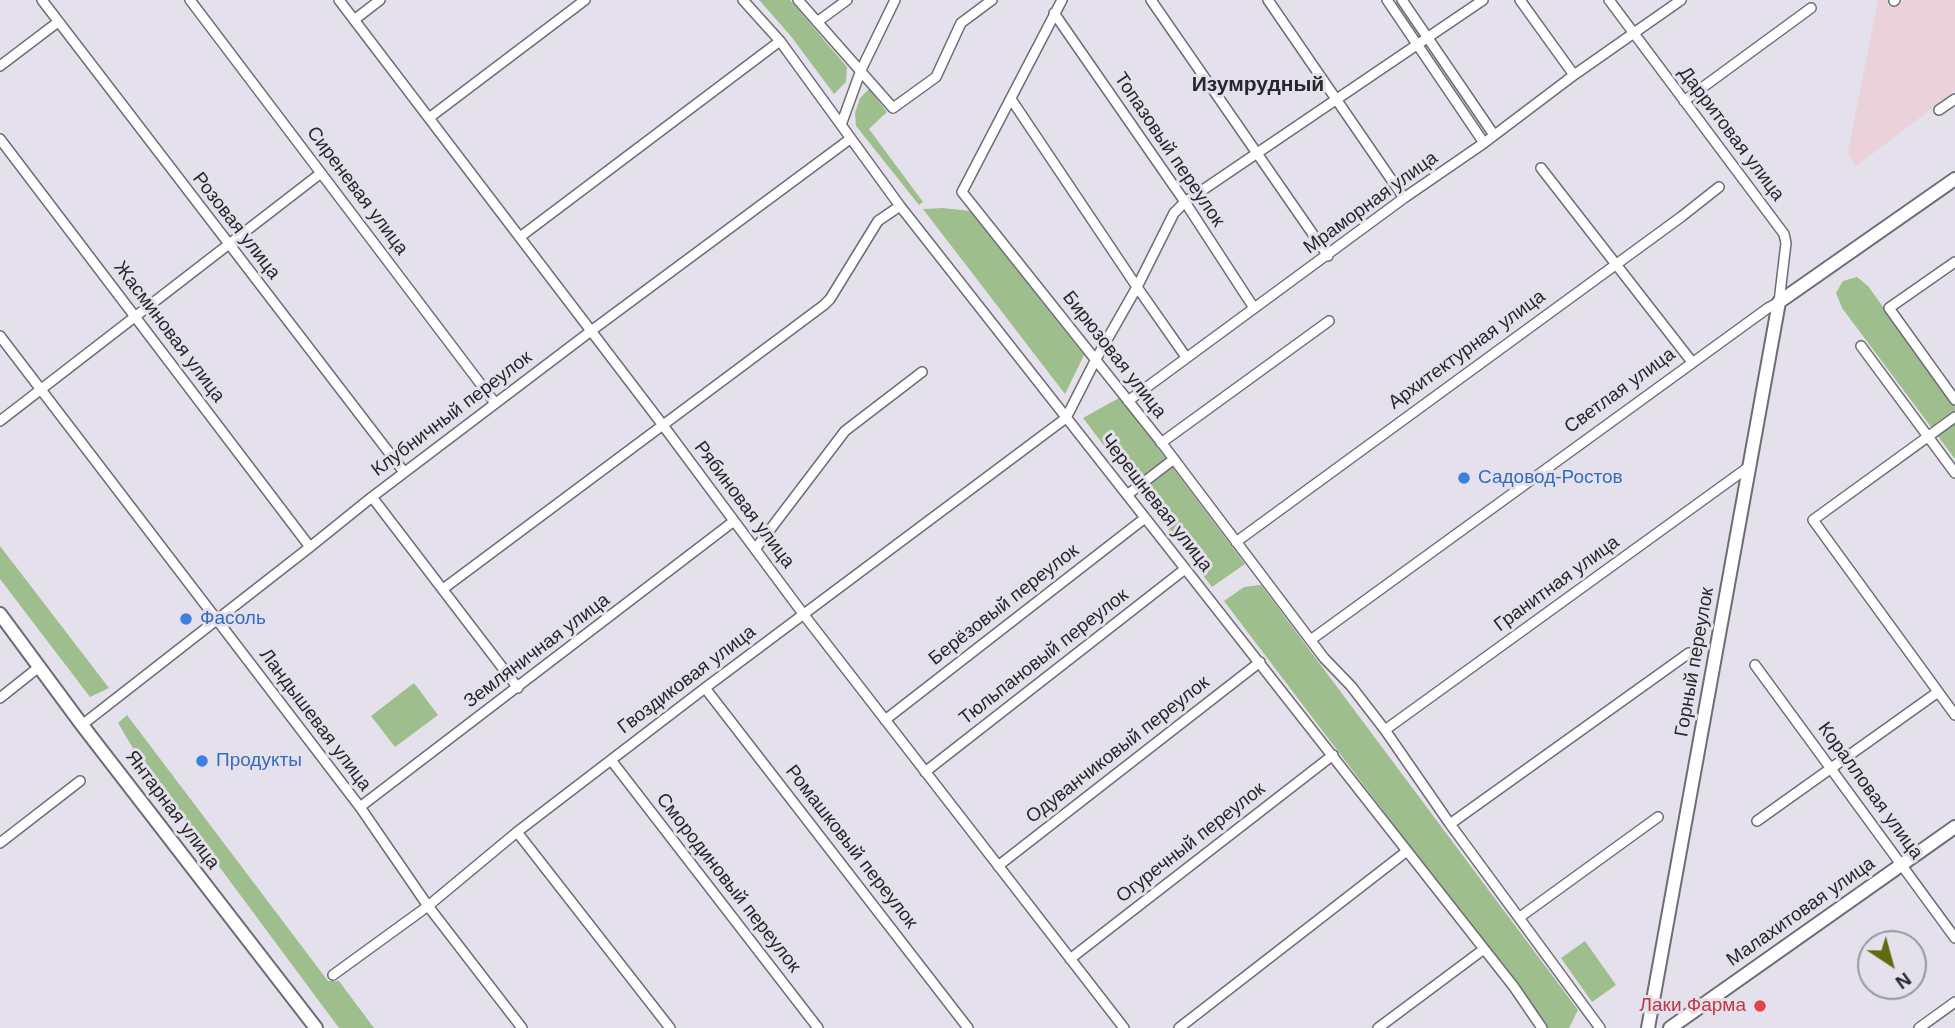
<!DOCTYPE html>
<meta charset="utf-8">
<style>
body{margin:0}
#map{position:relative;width:1955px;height:1028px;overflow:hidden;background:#e4e1ec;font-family:Arial,sans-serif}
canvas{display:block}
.north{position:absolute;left:1857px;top:930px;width:70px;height:70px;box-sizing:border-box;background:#e4e1ec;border:2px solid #99979f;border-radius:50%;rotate:144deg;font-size:19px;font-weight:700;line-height:28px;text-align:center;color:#28272b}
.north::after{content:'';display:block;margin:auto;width:24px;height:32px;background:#606a0f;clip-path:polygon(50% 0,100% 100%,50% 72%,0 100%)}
</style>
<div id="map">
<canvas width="1955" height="1028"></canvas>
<div class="north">N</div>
</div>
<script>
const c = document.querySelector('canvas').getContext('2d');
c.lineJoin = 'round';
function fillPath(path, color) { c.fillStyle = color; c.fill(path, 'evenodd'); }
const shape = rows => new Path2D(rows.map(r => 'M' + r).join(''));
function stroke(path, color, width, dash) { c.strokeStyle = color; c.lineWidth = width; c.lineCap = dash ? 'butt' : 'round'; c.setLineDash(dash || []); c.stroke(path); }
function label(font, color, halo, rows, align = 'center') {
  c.font = font + ' Arial,sans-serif'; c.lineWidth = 6; c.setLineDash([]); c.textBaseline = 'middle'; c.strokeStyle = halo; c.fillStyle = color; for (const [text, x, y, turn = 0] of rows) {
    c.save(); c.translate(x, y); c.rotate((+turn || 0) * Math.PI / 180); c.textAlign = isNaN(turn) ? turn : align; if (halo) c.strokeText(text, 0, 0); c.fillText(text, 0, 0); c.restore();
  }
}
const commercial = shape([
 [1878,0,1955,0,1955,91,1855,167,1848,152]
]);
const green = shape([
 [759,0,790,0,847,67,846,82,834,94,790,35],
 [869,89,887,112,869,129,923,202,919,205,856,126,855,113,860,98],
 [943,208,970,211,1084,355,1065,394,923,209],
 [1857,277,1868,286,1955,407,1955,459,1842,308,1836,293,1843,281],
 [1119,398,1152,440,1245,564,1212,587,1083,418],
 [0,546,109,688,90,697,0,579],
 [1261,585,1578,1010,1569,1028,1548,1028,1224,601,1244,587],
 [414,683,438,715,395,747,371,716],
 [127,715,328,981,339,981,374,1028,339,1028,140,760,118,723],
 [1585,941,1616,985,1592,1002,1561,958]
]);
const street = shape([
 [42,0,404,472],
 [190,0,495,403],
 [339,0,662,424,804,615,1124,1028],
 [743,0,780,41,900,206,1514,987,1542,1028],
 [798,0,893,108,936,77,961,23,992,0],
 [1062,0,962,192,1161,442,1324,658,1351,686,1385,730,1450,824,1600,1028],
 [1151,0,1328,256],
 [1268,0,1404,198],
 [1387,0,1484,143],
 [1402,0,1494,135],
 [1520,0,1574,75],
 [1894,1,1895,0],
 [1054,13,1185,202,1254,308],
 [354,20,380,0],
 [817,22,847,0],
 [0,66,58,22],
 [1011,99,1137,287,1186,357],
 [1684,101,1811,8],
 [1939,110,1955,99],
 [429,118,585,0],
 [841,125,861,70,895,0],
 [0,139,310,547],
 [1541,168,1692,362],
 [520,237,780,41],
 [1955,262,1889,308,1955,400],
 [0,336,360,807,428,906,522,1028],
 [1861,346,1955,473],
 [1128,401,1404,198,1484,143,1574,75,1681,0],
 [1955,417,1813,520,1955,715],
 [0,421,321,173],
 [1161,443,1329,321],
 [1127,495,1174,459],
 [372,497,518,688],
 [1236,542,1681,217,1719,187],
 [756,548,845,431,922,372],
 [443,589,824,305,830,299,878,221,900,206],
 [1312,639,1768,308,1779,302,1786,243,1784,234,1609,0],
 [1755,665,1955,938],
 [705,688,968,1028],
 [0,698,39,667],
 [885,720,1145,518],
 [82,725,310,547,372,497,591,331,850,139],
 [1385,730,1750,466],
 [611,760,818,1028],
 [925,772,1185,569],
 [360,807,734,521],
 [1757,821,1938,692],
 [1450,824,1689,653],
 [517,832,670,1028],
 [0,843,80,781],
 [998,866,1260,662],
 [1520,917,1658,817],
 [1070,959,1333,755],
 [333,975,428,906,517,832,705,688,1066,418,1096,359,1137,287,1174,213,1185,202,1483,0],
 [1179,1028,1407,851],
 [1378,1028,1484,949],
 [1919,1028,1955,1002]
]);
const secondary = shape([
 [0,614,82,725,316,1028],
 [1648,1028,1779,302,1955,179],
 [1670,1028,1955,827]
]);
const markers = [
 [1464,478,7,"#3f7fe0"],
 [186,619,7,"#3f7fe0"],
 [202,761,7,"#3f7fe0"],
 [1760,1006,7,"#e0444e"]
];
const streetNames = [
 ["Дарритовая улица",1731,134,53],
 ["Топазовый переулок",1169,150,56],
 ["Сиреневая улица",357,191,53],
 ["Мраморная улица",1371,203,-36],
 ["Розовая улица",236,226,52],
 ["Жасминовая улица",169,332,53],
 ["Архитектурная улица",1467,350,-36],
 ["Бирюзовая улица",1114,355,52],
 ["Светлая улица",1620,391,-36],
 ["Клубничный переулок",452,414,-37],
 ["Черешневая улица",1156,503,52],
 ["Рябиновая улица",744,505,53],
 ["Гранитная улица",1557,584,-36],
 ["Берёзовый переулок",1004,605,-38],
 ["Земляничная улица",537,651,-37],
 ["Тюльпановый переулок",1044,657,-38],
 ["Горный переулок",1695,662,-80],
 ["Гвоздиковая улица",687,680,-37],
 ["Ландышевая улица",315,720,53],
 ["Одуванчиковый переулок",1118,750,-38],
 ["Коралловая улица",1870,791,54],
 ["Янтарная улица",172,810,53],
 ["Огуречный переулок",1191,843,-38],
 ["Ромашковый переулок",851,847,52],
 ["Смородиновый переулок",728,883,52],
 ["Малахитовая улица",1801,912,-35]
];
const shopNames = [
 ["Садовод-Ростов",1478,478],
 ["Фасоль",200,619],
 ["Продукты",216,761]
];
const healthNames = [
 ["Лаки Фарма",1746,1006]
];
const neighbourhoodNames = [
 ["Изумрудный",1258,85]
];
fillPath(commercial, '#ebd1d9');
fillPath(green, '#9ebf8d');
stroke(street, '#6f6c76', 12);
stroke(secondary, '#6f6c76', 16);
stroke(street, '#fff', 9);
stroke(secondary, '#fff', 12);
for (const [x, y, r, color] of markers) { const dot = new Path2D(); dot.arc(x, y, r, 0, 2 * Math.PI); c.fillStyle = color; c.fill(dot); stroke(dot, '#e4e1ec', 2.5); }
label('19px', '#28272b', '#e4e1ec', streetNames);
label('19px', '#366cbe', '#e4e1ec', shopNames, 'left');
label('19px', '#be3a42', '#e4e1ec', healthNames, 'right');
label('bold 21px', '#28272b', '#e4e1ec', neighbourhoodNames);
</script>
